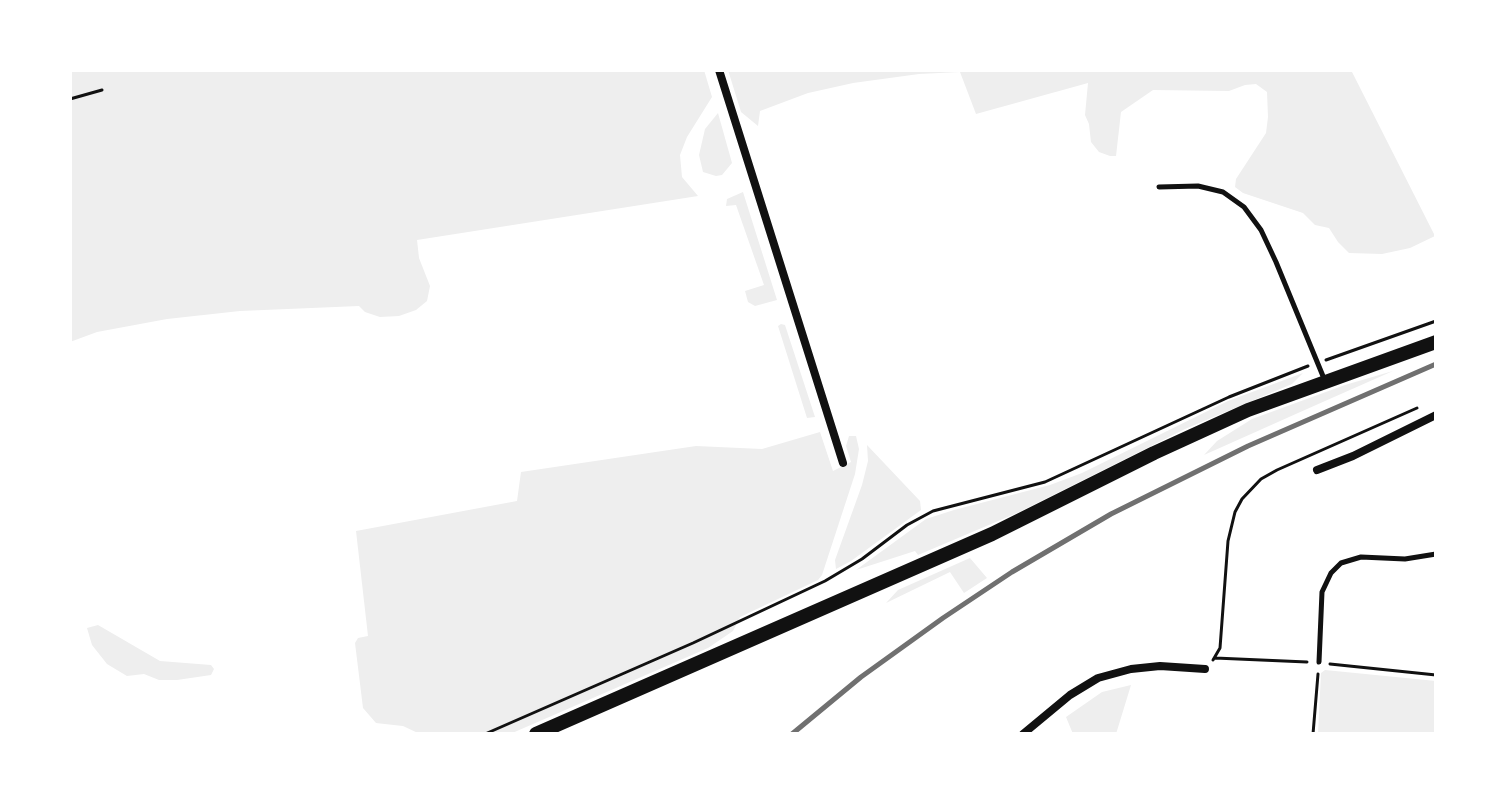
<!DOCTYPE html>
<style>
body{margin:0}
#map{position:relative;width:1506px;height:804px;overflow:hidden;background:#fff;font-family:"Fira Sans",sans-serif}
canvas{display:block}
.frame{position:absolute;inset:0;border:72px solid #fff;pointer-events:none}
</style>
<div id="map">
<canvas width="1506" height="804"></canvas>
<div class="frame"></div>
</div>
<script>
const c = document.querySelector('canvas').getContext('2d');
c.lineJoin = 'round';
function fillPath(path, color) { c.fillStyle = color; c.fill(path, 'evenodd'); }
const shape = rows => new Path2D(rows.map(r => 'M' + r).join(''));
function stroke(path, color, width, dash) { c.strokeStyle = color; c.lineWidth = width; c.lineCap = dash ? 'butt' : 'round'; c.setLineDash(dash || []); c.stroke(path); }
const green = shape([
 [70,70,704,70,712,97,687,137,680,155,682,177,698,196,417,240,419,258,430,286,427,301,416,310,399,316,380,317,365,312,359,306,240,311,167,319,97,332,70,342],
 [728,70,1351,70,1435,236,1410,248,1382,254,1349,253,1338,242,1329,228,1315,225,1303,213,1243,193,1235,187,1236,179,1266,133,1268,117,1267,92,1256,84,1245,85,1229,91,1153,90,1121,112,1116,156,1110,156,1099,152,1091,142,1089,124,1085,115,1088,83,976,114,960,72,919,74,853,83,808,93,760,111,758,126,741,112],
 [718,113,732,163,722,175,716,176,703,172,699,155,705,129],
 [743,192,777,300,755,306,748,302,745,291,764,285,736,205,726,206,727,199],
 [781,324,785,325,815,417,807,418,778,326],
 [1393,371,1316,405,1204,455,1217,441,1252,419,1345,385],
 [1303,373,1292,384,1185,429,1017,513,918,555,915,551,856,570,926,519,954,510,1050,485,1082,473,1228,401],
 [820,432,833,471,851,462,846,446,849,436,856,436,859,449,855,474,822,575,818,580,740,617,733,631,708,648,510,734,420,734,403,726,376,723,363,708,355,643,358,638,368,636,356,531,517,501,521,472,696,446,762,449],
 [867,445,920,501,921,510,851,561,836,569,835,560,862,485,868,461],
 [970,558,987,578,964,593,950,572,886,603,898,590],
 [98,625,160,661,211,665,214,669,211,675,177,680,159,680,144,674,127,676,107,664,92,645,87,628],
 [1325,670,1436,681,1436,734,1318,734,1321,673],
 [1131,685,1116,734,1073,734,1066,717,1102,692]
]);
const path = shape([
 [70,99,102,90],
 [1326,360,1436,321],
 [1215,658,1307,662],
 [1213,660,1220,648,1228,541,1235,512,1242,499,1261,479,1277,470,1417,408],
 [1330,664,1436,675],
 [485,734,693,643,825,581,862,559,907,525,933,511,1045,482,1229,397,1308,366],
 [1313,734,1318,674]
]);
const service = shape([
 [1159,187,1198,186,1223,192,1244,207,1261,230,1276,262,1325,381],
 [1319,662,1322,592,1331,573,1341,563,1361,557,1405,559,1436,554]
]);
const minor = shape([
 [719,70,843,463],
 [1317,470,1353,456,1436,415],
 [1023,734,1070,695,1098,678,1131,669,1160,666,1205,669]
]);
const primary = shape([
 [536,734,992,534,1154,453,1248,410,1436,342]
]);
const rail = shape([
 [792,734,861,677,943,618,1012,572,1111,514,1248,446,1436,364]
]);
fillPath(green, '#eee');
stroke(path, '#111', 3);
stroke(service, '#111', 5);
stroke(minor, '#111', 8);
stroke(primary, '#111', 14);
stroke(rail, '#707070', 5);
</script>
